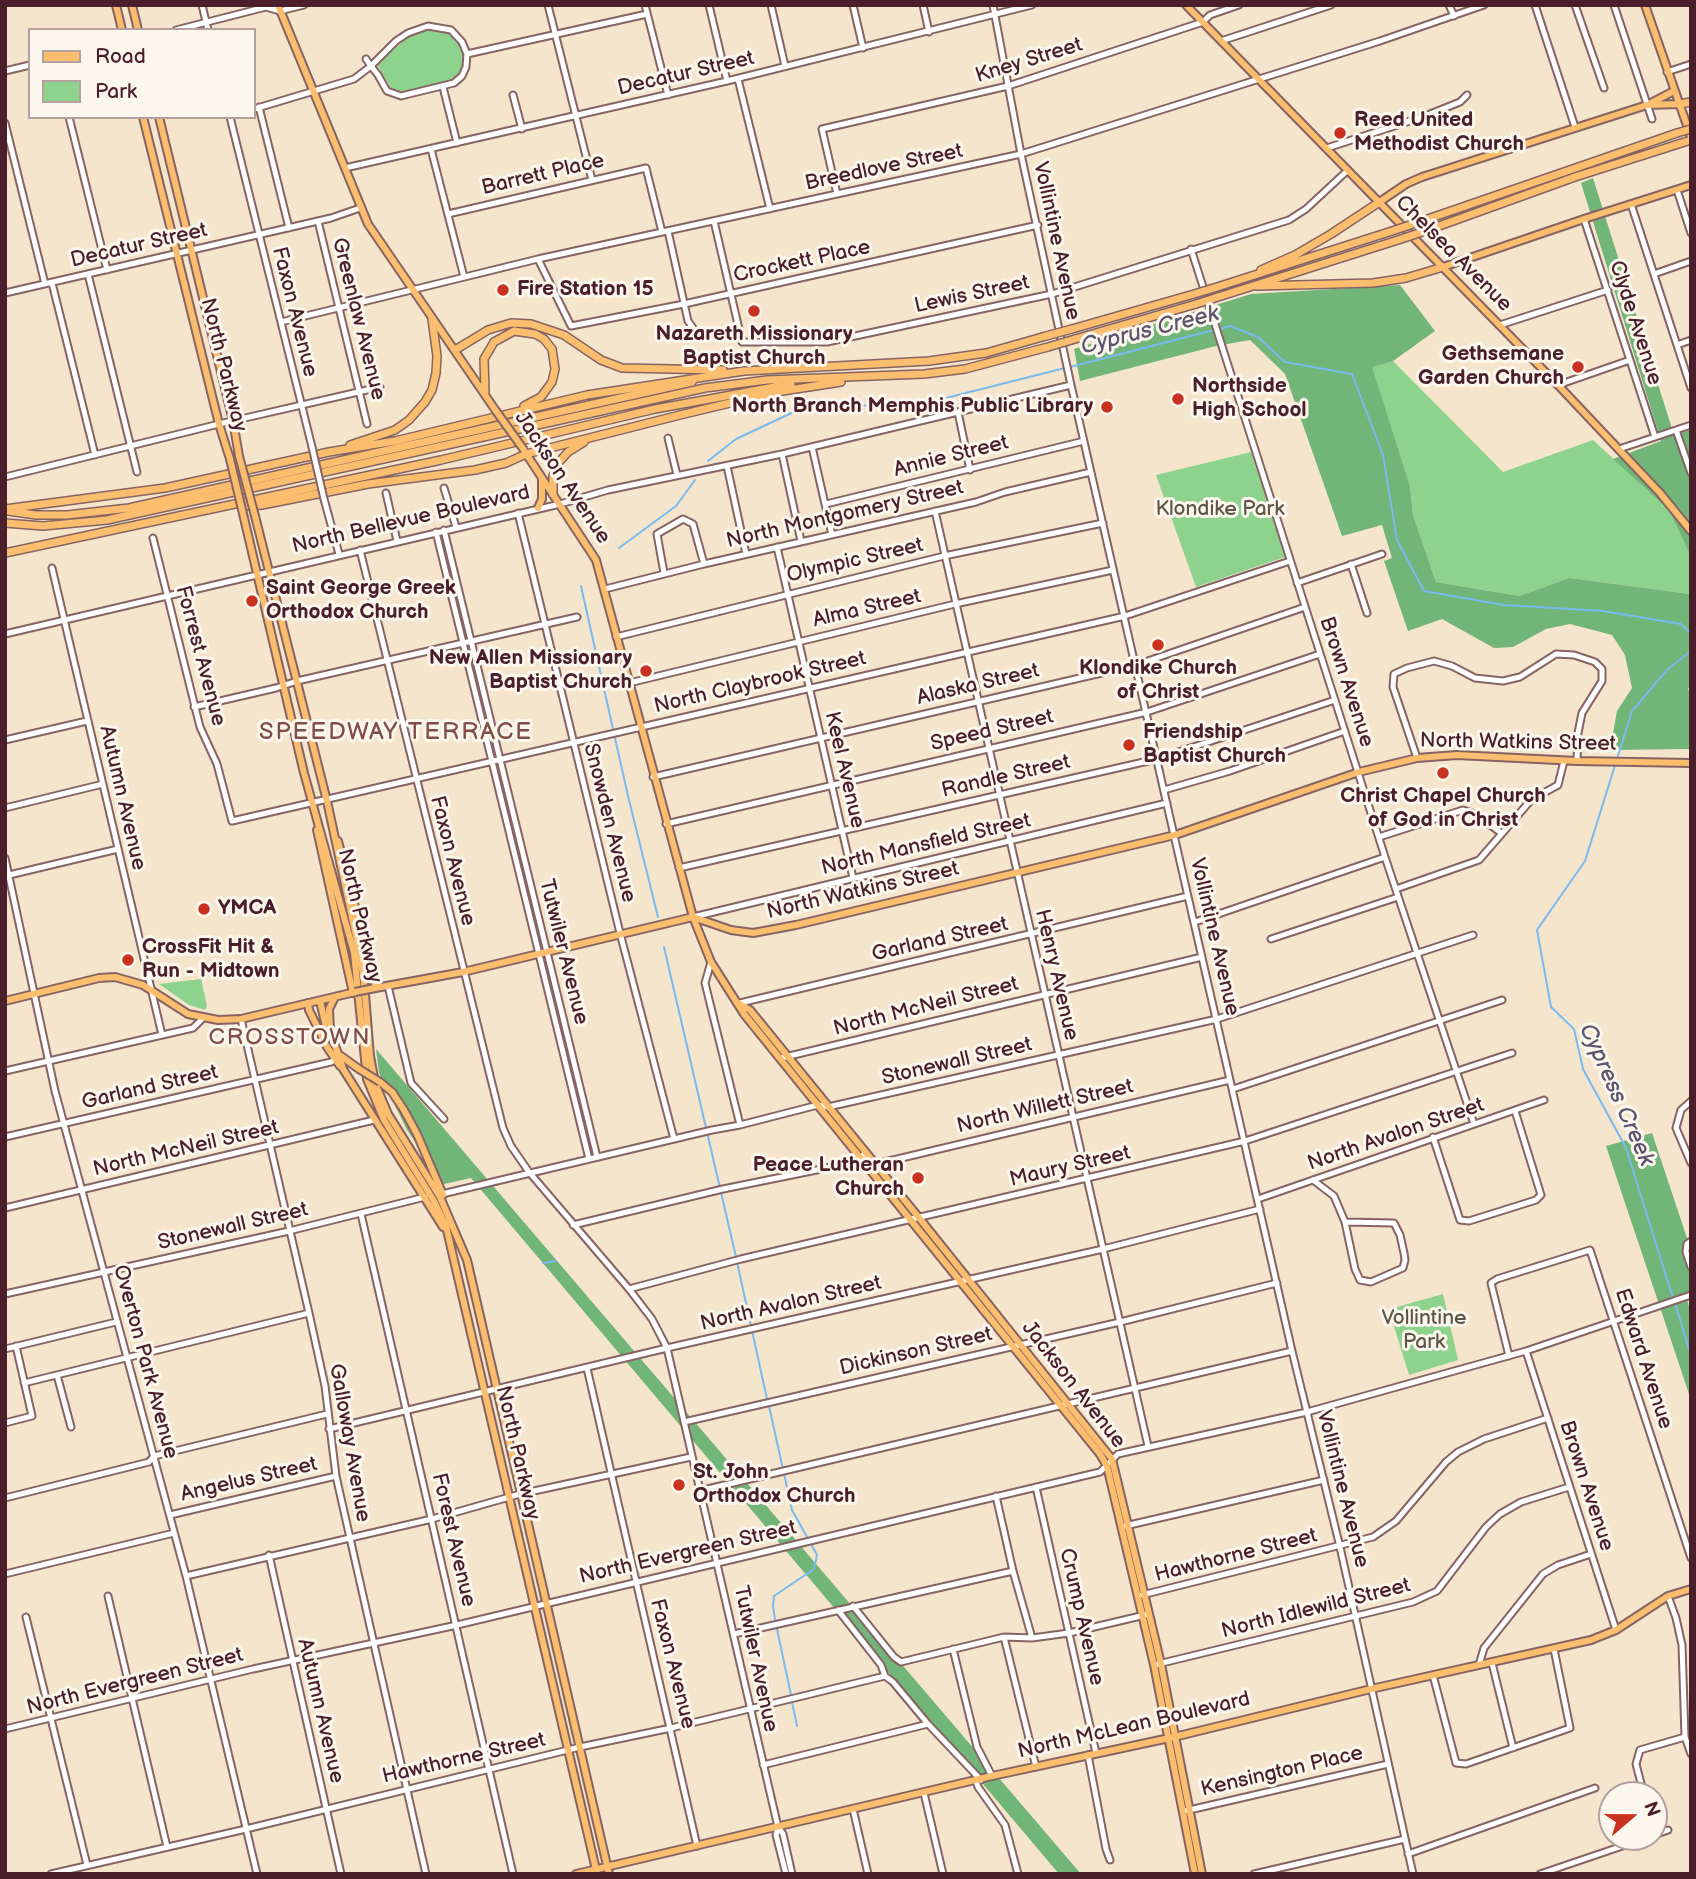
<!DOCTYPE html>
<style>
body{margin:0}
#map{position:relative;width:1696px;height:1879px;overflow:hidden;background:#f5e5cd;font-family:"Balsamiq Sans",sans-serif}
canvas{display:block}
.frame{position:absolute;inset:0;border:7px solid #4a1f2b;pointer-events:none}
.legend{position:absolute;left:28px;top:28px;width:228px;height:91px;box-sizing:border-box;background:#fbf7ec;border:2px solid #b4a19f;margin:0;padding:9px 12px;list-style:none;font-size:21px;color:#4a1f2b}
.legend li{display:flex;align-items:center;gap:14px;height:35px}
.legend b{width:35px;border:2px solid #b4a19f}
.north{position:absolute;left:1598px;top:1781px;width:70px;height:70px;box-sizing:border-box;background:#fbf7ec;border:2px solid #b4a19f;border-radius:50%;rotate:70deg;font-size:19px;font-weight:700;line-height:28px;text-align:center;color:#4a1f2b}
.north::after{content:'';display:block;margin:auto;width:24px;height:32px;background:#c8321e;clip-path:polygon(50% 0,100% 100%,50% 72%,0 100%)}
</style>
<div id="map">
<canvas width="1696" height="1879"></canvas>
<div class="frame"></div>
<ul class="legend">
<li><b style="height:9px;background:#fbbe6e"></b>Road</li>
<li><b style="height:19px;background:#8dd38d"></b>Park</li>
</ul>
<div class="north">N</div>
</div>
<script>
const c = document.querySelector('canvas').getContext('2d');
c.lineJoin = 'round';
function fillPath(path, color) { c.fillStyle = color; c.fill(path, 'evenodd'); }
const shape = rows => new Path2D(rows.map(r => 'M' + r).join(''));
function stroke(path, color, width, dash) { c.strokeStyle = color; c.lineWidth = width; c.lineCap = dash ? 'butt' : 'round'; c.setLineDash(dash || []); c.stroke(path); }
function label(font, color, halo, rows, align = 'center') {
  c.font = font + ' "Balsamiq Sans",sans-serif'; c.lineWidth = 6; c.setLineDash([]); c.textBaseline = 'middle'; c.strokeStyle = halo; c.fillStyle = color; for (const [text, x, y, turn = 0] of rows) {
    c.save(); c.translate(x, y); c.rotate((+turn || 0) * Math.PI / 180); c.textAlign = isNaN(turn) ? turn : align; if (halo) c.strokeText(text, 0, 0); c.fillText(text, 0, 0); c.restore();
  }
}
const green = shape([
 [428,28,448,32,462,45,465,53,460,73,451,81,444,83,403,92,391,88,378,66,379,62,412,34],
 [1393,361,1503,472,1593,440,1669,510,1691,557,1691,594,1569,578,1519,596,1436,582,1413,515,1410,486,1371,366],
 [1251,452,1285,557,1196,587,1156,475],
 [201,979,207,1006,205,1010,189,1005,159,984],
 [1443,1294,1458,1360,1409,1375,1392,1320,1399,1317,1397,1307]
]);
const forest = shape([
 [1593,178,1674,435,1691,430,1691,557,1669,510,1613,459,1661,441,1581,183],
 [1400,285,1435,331,1393,361,1372,367,1410,486,1413,515,1436,582,1519,596,1569,578,1691,594,1691,684,1688,689,1691,696,1691,749,1610,750,1617,711,1632,688,1625,655,1612,635,1570,624,1546,629,1513,647,1494,648,1442,619,1408,631,1384,561,1392,558,1382,525,1342,536,1285,374,1250,340,1216,346,1080,381,1074,349,1251,294],
 [376,1049,1081,1874,1059,1874,471,1178,444,1184,407,1130,379,1073],
 [1652,1133,1691,1250,1691,1291,1685,1293,1691,1313,1691,1400,1606,1146]
]);
const stream = shape([
 [1220,329,1230,326,1258,337,1285,362,1352,374,1383,455,1397,540,1424,591,1504,605,1603,611,1681,624,1691,634],
 [1070,367,1214,330],
 [708,461,736,439,798,410,934,401,1065,368],
 [619,548,676,506,695,480],
 [581,586,628,796,658,917],
 [664,947,736,1257],
 [737,1262,767,1399],
 [543,1263,556,1261],
 [1673,1298,1626,1148,1583,1069,1574,1029,1551,1007,1537,930,1585,861,1632,711,1667,670,1691,651],
 [1675,1303,1691,1356],
 [769,1406,792,1510,807,1537],
 [775,1619,773,1606,774,1596,814,1569,817,1555,811,1544],
 [777,1629,791,1695],
 [792,1702,797,1726]
]);
const minor = shape([
 [202,5,208,30],
 [548,5,592,180],
 [645,5,668,95],
 [709,5,727,81],
 [771,5,785,66],
 [853,5,863,48],
 [923,5,929,32],
 [993,5,1021,154,1071,385,1292,1351,1340,1547,1413,1874],
 [1449,5,1454,16],
 [1535,5,1575,127],
 [1575,5,1604,88],
 [1614,5,1652,119],
 [176,30,266,7,280,11,304,5],
 [1221,41,1331,5],
 [467,54,647,14],
 [5,71,30,65],
 [1667,72,1691,64],
 [738,79,770,209],
 [443,87,457,143],
 [513,95,522,129],
 [259,107,289,228],
 [254,109,354,79,371,66,396,41,408,33,428,26,451,30,462,42,467,54,466,67,462,76,454,83,401,96,387,91,378,75,371,66,366,59],
 [69,117,107,270],
 [230,117,312,447],
 [5,123,45,284],
 [1327,148,1425,116,1460,102,1467,95],
 [431,149,464,277],
 [345,168,727,81,1032,5],
 [1677,190,1691,233],
 [837,194,822,129,1008,86,1203,22,1210,15,1239,5],
 [1631,204,1691,388],
 [448,214,646,168,662,232],
 [1584,219,1655,437],
 [318,221,367,424],
 [714,221,742,342,827,342,1052,294,1289,220,1306,209,1348,170],
 [668,231,688,321,698,335],
 [1191,249,1385,857,1474,1124],
 [538,259,571,326,684,304,1038,225],
 [88,274,137,472],
 [1654,274,1691,261],
 [52,283,95,455],
 [5,293,331,218,360,208],
 [281,322,538,259,1021,154,1380,41,1484,5],
 [1500,325,1608,290],
 [1677,345,1691,340],
 [1558,385,1630,360],
 [958,412,970,470],
 [1676,430,1691,473],
 [668,438,677,475],
 [812,447,832,535],
 [1619,449,1691,425],
 [782,454,801,541],
 [727,466,746,554],
 [5,477,219,424,380,387],
 [444,488,456,527],
 [386,493,397,541],
 [324,499,339,554],
 [826,504,1084,441],
 [935,511,1148,1446],
 [518,513,620,933,674,1139],
 [444,530,597,1157],
 [436,532,589,1159],
 [153,538,200,727,217,764,232,821,1125,616,1290,561],
 [777,547,853,878],
 [360,550,503,1128,511,1146,529,1172,629,1289,652,1319,667,1348,778,1827,776,1835,786,1874],
 [1351,564,1367,613],
 [52,568,162,1035],
 [664,573,657,534,683,519,693,524,704,564],
 [1297,583,1382,554],
 [605,589,704,564,976,502,1005,492,1091,472],
 [5,634,560,504,608,490,782,454,1071,385],
 [616,637,944,556,1103,523],
 [629,683,955,604,1113,570],
 [194,707,276,688,297,681,577,617],
 [5,740,87,721],
 [1417,758,1393,687,1394,674,1407,668,1434,661,1452,666,1475,678,1503,681,1520,677,1556,654,1574,655,1595,662,1602,669,1602,681,1582,713,1578,733,1577,761],
 [653,777,1136,665,1305,607],
 [1164,790,1230,771,1345,731],
 [5,808,103,784],
 [666,824,1147,712,1320,654],
 [1379,837,1463,810,1475,814,1500,832],
 [5,858,55,1091,186,1576,257,1874],
 [679,868,1157,759,1335,700],
 [5,876,118,849],
 [1396,889,1479,860,1531,800,1558,785,1564,761],
 [693,917,1167,803],
 [1195,922,1385,857],
 [1271,939,1398,897],
 [711,962,705,983,740,1125],
 [388,986,411,1083,444,1119],
 [740,1003,1188,896],
 [241,1019,309,1313,325,1386,336,1476,426,1874],
 [781,1058,1202,957],
 [5,1071,193,1028,203,1018],
 [1233,1089,1502,1000],
 [1691,1101,1681,1110,1676,1128,1691,1163],
 [5,1137,331,1062,339,1058],
 [1433,1137,1460,1220,1469,1221,1536,1200,1541,1195,1515,1111],
 [872,1165,1230,1080],
 [1313,1180,1334,1196,1345,1222],
 [442,1194,712,1130,740,1125,818,1105,828,1107,1217,1019,1473,935],
 [1258,1199,1544,1100],
 [5,1208,374,1120],
 [361,1214,513,1874],
 [1345,1222,1394,1223,1400,1235,1404,1253,1405,1260,1403,1268,1371,1282,1360,1280,1355,1269,1345,1222],
 [573,1225,723,1189,851,1163,866,1153],
 [1691,1241,1687,1244,1686,1252,1691,1267],
 [629,1289,741,1259,1245,1141,1512,1053],
 [5,1294,289,1231,425,1197],
 [5,1349,116,1322],
 [1526,1351,1616,1630],
 [1509,1356,1491,1283,1497,1279,1590,1250,1691,1558],
 [587,1368,697,1846],
 [57,1375,71,1427],
 [24,1383,309,1313],
 [684,1422,1120,1322,1277,1283],
 [5,1423,32,1416,16,1346],
 [329,1429,667,1348,1103,1249,1260,1209],
 [1036,1487,1096,1753],
 [699,1491,1292,1351],
 [996,1496,1013,1571,1032,1638],
 [5,1498,149,1462,154,1456,327,1414],
 [170,1515,336,1476],
 [1125,1526,1324,1480],
 [269,1555,341,1874],
 [5,1574,174,1533],
 [186,1576,432,1519,520,1494,691,1457],
 [1142,1595,1373,1537,1396,1521,1446,1462,1458,1452,1484,1439,1548,1418],
 [108,1596,167,1847],
 [1668,1596,1676,1618,1682,1645,1685,1737,1691,1754],
 [853,1606,894,1657,901,1662,1004,1637,1032,1638,1069,1633,1149,1614],
 [838,1610,881,1665,885,1676,893,1682,928,1724,981,1780],
 [26,1617,87,1865],
 [734,1634,1013,1571],
 [1004,1637,1036,1767],
 [953,1649,977,1747,992,1776],
 [1492,1663,1513,1748],
 [1154,1665,1413,1602,1437,1591,1486,1527,1500,1514,1521,1502,1569,1487],
 [1479,1665,1484,1648,1543,1574,1558,1565,1591,1554],
 [1433,1675,1456,1763,1466,1764,1570,1728,1554,1649],
 [5,1729,253,1669,457,1625,1100,1472,1118,1454,1307,1412,1526,1351,1691,1295],
 [1088,1755,1106,1849,1110,1860],
 [763,1765,928,1724],
 [976,1781,978,1787,1005,1825,1018,1874],
 [924,1793,943,1874],
 [1644,1795,1636,1764,1640,1750,1685,1737],
 [853,1809,868,1874],
 [1185,1811,1388,1764],
 [778,1827,783,1834,792,1874],
 [1654,1835,1668,1830],
 [1408,1854,1595,1788],
 [51,1874,246,1829,580,1747,671,1728,885,1676],
 [1254,1874,1405,1839],
 [1540,1874,1649,1837]
]);
const major = shape([
 [116,5,122,30],
 [132,5,138,30],
 [278,5,368,224,496,411],
 [1186,5,1558,385,1660,493,1691,531],
 [1645,5,1691,137],
 [1651,103,1674,91],
 [143,117,219,424,230,459],
 [159,117,233,421,239,456],
 [1378,203,1406,184,1422,177,1647,105,1679,104],
 [1443,267,1584,219,1691,185],
 [525,452,596,560,693,917,711,962,744,1014,1100,1454,1107,1466,1154,1665,1195,1874],
 [538,508,542,499,542,478],
 [255,516,327,801,359,950,364,982,370,1056,375,1083,388,1114,440,1197,467,1260,609,1874],
 [244,518,304,773,354,953,367,1079,384,1120,434,1201,446,1226,597,1874],
 [317,830,353,993],
 [338,841,376,988],
 [370,989,463,972,693,917,731,930,753,933,796,925,1175,835,1359,772,1417,758,1457,755,1577,761,1691,763],
 [335,997,329,1009,330,1030,343,1069,443,1227],
 [5,1001,99,978,115,977,143,985,188,1014,218,1020,241,1019,355,992],
 [320,1001,327,1031],
 [308,1003,309,1010,327,1047,340,1066],
 [740,1004,750,1010,920,1219,1112,1459,1161,1664,1202,1874],
 [341,1056,359,1069],
 [380,1082,392,1092,404,1110,417,1134,443,1195],
 [576,1874,992,1776,1174,1737,1371,1689,1591,1640,1616,1630,1668,1596,1691,1589]
]);
const highway = shape([
 [1679,104,1691,102],
 [1422,221,1677,133],
 [1428,230,1575,177,1691,140],
 [1261,270,1295,255,1331,234,1378,203],
 [1257,286,1373,283,1406,278,1443,267],
 [1214,288,1392,231],
 [1218,297,1398,240],
 [1072,329,1194,294],
 [1075,339,1196,304],
 [455,350,488,330,511,323,531,324,564,335,601,360,622,368,723,370],
 [485,392,484,359,494,342,514,331,535,334,544,339,552,349,555,369,552,382,541,397,524,406],
 [350,445,395,430,409,420,425,402,432,390,436,373,437,356,432,319],
 [553,494,553,476,559,462,568,452,584,442],
 [248,506,262,505,368,484,475,470,506,463,526,454,680,415,776,392,841,382],
 [5,509,165,488,329,452,395,441,587,395,744,371,929,361,986,353,1046,336],
 [8,511,36,515,67,515,129,508,692,382],
 [5,523,43,526,107,520,705,388,767,380,924,374,965,369,1048,347],
 [5,553,441,460,655,409,791,384]
]);
const minorBridge = shape([
 [312,447,324,499]
]);
const majorBridge = shape([
 [496,411,524,450],
 [239,456,255,516],
 [230,459,244,518],
 [355,992,370,989],
 [359,1069,380,1082]
]);
const highwayBridge = shape([
 [1677,133,1691,129],
 [1392,231,1422,221],
 [1398,240,1428,230],
 [1194,294,1214,288],
 [1196,304,1218,297],
 [1046,336,1072,329],
 [1048,347,1075,339]
]);
const markers = [
 [1340,133,7,"#c8321e"],
 [503,290,7,"#c8321e"],
 [754,311,7,"#c8321e"],
 [1578,367,7,"#c8321e"],
 [1178,399,7,"#c8321e"],
 [1107,407,7,"#c8321e"],
 [252,601,7,"#c8321e"],
 [1158,645,7,"#c8321e"],
 [646,671,7,"#c8321e"],
 [1129,745,7,"#c8321e"],
 [1443,773,7,"#c8321e"],
 [204,909,7,"#c8321e"],
 [128,960,7,"#c8321e"],
 [918,1178,7,"#c8321e"],
 [679,1485,7,"#c8321e"]
];
const streetNames = [
 ["Kney Street",1029,61,-17],
 ["Decatur Street",686,74,-13],
 ["Breedlove Street",884,168,-12],
 ["Barrett Place",543,175,-13],
 ["Vollintine Avenue",1056,241,78],
 ["Decatur Street",139,246,-13],
 ["Chelsea Avenue",1453,254,45],
 ["Crockett Place",802,262,-12],
 ["Lewis Street",972,295,-12],
 ["Faxon Avenue",294,312,76],
 ["Greenlaw Avenue",358,319,76],
 ["Clyde Avenue",1635,323,72],
 ["North Parkway",223,365,76],
 ["Annie Street",951,457,-14],
 ["Jackson Avenue",562,478,56],
 ["North Montgomery Street",845,515,-13],
 ["North Bellevue Boulevard",411,520,-13],
 ["Olympic Street",855,561,-13],
 ["Alma Street",867,609,-13],
 ["Forrest Avenue",200,656,75],
 ["Brown Avenue",1346,682,72],
 ["North Claybrook Street",760,683,-13],
 ["Alaska Street",978,685,-13],
 ["Speed Street",992,731,-13],
 ["North Watkins Street",1518,743,1],
 ["Keel Avenue",844,770,77],
 ["Randle Street",1006,777,-13],
 ["Autumn Avenue",122,798,77],
 ["Snowden Avenue",609,823,76],
 ["North Mansfield Street",926,845,-13],
 ["Faxon Avenue",452,861,76],
 ["North Watkins Street",863,891,-13],
 ["North Parkway",359,916,77],
 ["Vollintine Avenue",1214,937,77],
 ["Garland Street",940,940,-13],
 ["Tutwiler Avenue",563,952,76],
 ["Henry Avenue",1056,975,77],
 ["North McNeil Street",926,1007,-14],
 ["Stonewall Street",957,1062,-13],
 ["Garland Street",150,1088,-13],
 ["North Willett Street",1045,1107,-13],
 ["North Avalon Street",1396,1135,-19],
 ["North McNeil Street",186,1149,-13],
 ["Maury Street",1070,1167,-13],
 ["Stonewall Street",233,1227,-13],
 ["North Avalon Street",791,1304,-13],
 ["Dickinson Street",916,1352,-13],
 ["Edward Avenue",1643,1359,72],
 ["Overton Park Avenue",145,1362,75],
 ["Jackson Avenue",1073,1385,52],
 ["Galloway Avenue",349,1443,80],
 ["North Parkway",517,1453,77],
 ["Angelus Street",249,1480,-13],
 ["Brown Avenue",1586,1486,72],
 ["Vollintine Avenue",1342,1489,76],
 ["Forest Avenue",453,1540,77],
 ["North Evergreen Street",688,1553,-13],
 ["Hawthorne Street",1236,1556,-14],
 ["North Idlewild Street",1316,1609,-14],
 ["Crump Avenue",1081,1617,77],
 ["Tutwiler Avenue",755,1659,78],
 ["Faxon Avenue",672,1664,76],
 ["North Evergreen Street",135,1682,-14],
 ["Autumn Avenue",320,1711,77],
 ["North McLean Boulevard",1134,1726,-13],
 ["Hawthorne Street",464,1759,-13],
 ["Kensington Place",1282,1772,-13]
];
const poiNames = [
 ["Reed United",1354,121],
 ["Methodist Church",1354,145],
 ["Fire Station 15",517,290],
 ["Nazareth Missionary",754,335,"center"],
 ["Baptist Church",754,359,"center"],
 ["Gethsemane",1564,355,"right"],
 ["Garden Church",1564,379,"right"],
 ["Northside",1192,387],
 ["High School",1192,411],
 ["North Branch Memphis Public Library",1093,407,"right"],
 ["Saint George Greek",266,589],
 ["Orthodox Church",266,613],
 ["New Allen Missionary",632,659,"right"],
 ["Baptist Church",632,683,"right"],
 ["Klondike Church",1158,669,"center"],
 ["of Christ",1158,693,"center"],
 ["Friendship",1143,733],
 ["Baptist Church",1143,757],
 ["Christ Chapel Church",1443,797,"center"],
 ["of God in Christ",1443,821,"center"],
 ["YMCA",218,909],
 ["CrossFit Hit &",142,948],
 ["Run - Midtown",142,972],
 ["Peace Lutheran",904,1166,"right"],
 ["Church",904,1190,"right"],
 ["St. John",693,1473],
 ["Orthodox Church",693,1497]
];
const parkNames = [
 ["Klondike Park",1220,510],
 ["Vollintine",1424,1319],
 ["Park",1424,1343]
];
const waterNames = [
 ["Cyprus Creek",1150,331,-14],
 ["Cypress Creek",1616,1095,66]
];
const neighbourhoodNames = [
 ["CROSSTOWN",290,1038]
];
const quarterNames = [
 ["SPEEDWAY TERRACE",396,733]
];
fillPath(green, '#8dd38d');
fillPath(forest, '#72b578');
stroke(stream, '#7abaee', 2);
stroke(minor, '#866464', 9);
stroke(major, '#866464', 10);
stroke(highway, '#866464', 10);
stroke(minor, '#fff', 5);
stroke(major, '#fbbe6e', 6);
stroke(highway, '#fbbe6e', 7);
stroke(minorBridge, '#866464', 9, []);
stroke(majorBridge, '#866464', 10, []);
stroke(highwayBridge, '#866464', 10, []);
stroke(minorBridge, '#fff', 5);
stroke(majorBridge, '#fbbe6e', 6);
stroke(highwayBridge, '#fbbe6e', 7);
for (const [x, y, r, color] of markers) { const dot = new Path2D(); dot.arc(x, y, r, 0, 2 * Math.PI); c.fillStyle = color; c.fill(dot); stroke(dot, '#fbf7ec', 2.5); }
label('21px', '#4a1f2b', '#fbf7ec', streetNames);
label('bold 21px', '#4a1f2b', '#fbf7ec', poiNames, 'left');
label('21px', '#5e5548', '#fbf7ec', parkNames);
label('italic 23px', '#5b556f', '#fbf7ec', waterNames);
c.letterSpacing = '2px';
label('23px', '#814d47', '#fbf7ec', neighbourhoodNames);
c.letterSpacing = '0px';
c.letterSpacing = '2px';
label('24px', '#814d47', '#fbf7ec', quarterNames);
c.letterSpacing = '0px';
</script>
